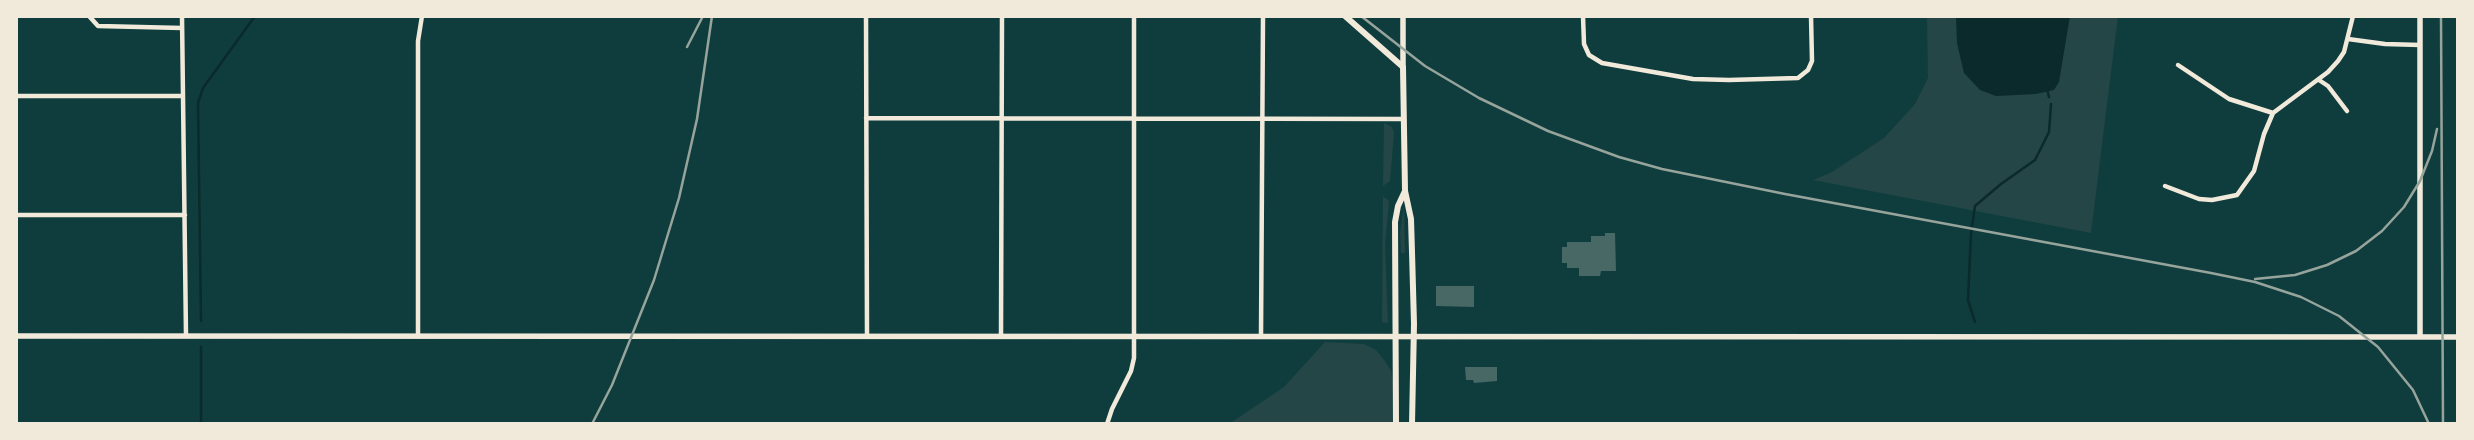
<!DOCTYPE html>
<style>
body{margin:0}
#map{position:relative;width:2474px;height:440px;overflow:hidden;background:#0f3d3e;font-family:Barlow,sans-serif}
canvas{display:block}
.frame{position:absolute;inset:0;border:18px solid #f1e9da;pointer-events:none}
</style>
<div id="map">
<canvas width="2474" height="440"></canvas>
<div class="frame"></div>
</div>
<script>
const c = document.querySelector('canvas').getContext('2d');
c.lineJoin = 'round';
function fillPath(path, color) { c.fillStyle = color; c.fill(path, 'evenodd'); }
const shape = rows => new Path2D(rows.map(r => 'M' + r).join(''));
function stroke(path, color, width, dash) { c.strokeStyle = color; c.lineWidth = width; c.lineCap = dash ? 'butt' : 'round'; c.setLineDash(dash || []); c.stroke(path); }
const green = shape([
 [1927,16,2118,16,2091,233,1813,180,1832,172,1884,138,1915,104,1928,78],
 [1384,123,1392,127,1394,133,1390,181,1383,186],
 [1383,196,1389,201,1385,245,1388,323,1382,322],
 [1404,205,1405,253,1401,253,1400,233],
 [1325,342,1364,344,1376,350,1385,361,1391,371,1394,384,1393,424,1229,424,1284,387]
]);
const water = shape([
 [1956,16,2070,16,2059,82,2054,90,2036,94,1996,96,1980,90,1964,73,1957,43]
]);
const stream = shape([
 [2047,89,2049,97],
 [201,321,198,103,203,88,255,16],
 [1975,322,1968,300,1971,233,1975,206,2001,184,2035,160,2049,132,2051,104],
 [201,424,201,347]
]);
const building = shape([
 [1605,233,1615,233,1616,271,1601,271,1600,276,1579,276,1579,268,1567,268,1567,263,1562,263,1562,247,1567,247,1567,242,1591,242,1591,236,1605,236],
 [1436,286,1474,286,1474,307,1436,306],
 [1465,367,1497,367,1497,381,1474,383,1473,380,1466,380]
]);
const minor = shape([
 [89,16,98,26,182,28],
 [182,16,186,336],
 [866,16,867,336],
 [1583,16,1584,44,1589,55,1602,63,1693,79,1729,80,1798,78,1808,70,1812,61,1811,16],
 [2348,39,2385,44,2420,45],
 [2178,65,2229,99,2273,113],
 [2319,80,2328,86,2347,111],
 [16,96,183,96],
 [2273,113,2328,72,2338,61,2344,52,2353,16],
 [866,118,1404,119],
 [2165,186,2199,199,2212,200,2237,195,2254,171,2264,134,2273,113],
 [16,215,185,215],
 [1001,335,1002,16],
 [418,336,418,41,422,16],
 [1261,336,1263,16],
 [1107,424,1112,409,1131,371,1134,358,1134,16]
]);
const tertiary = shape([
 [1403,16,1403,67],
 [16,336,2458,337],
 [2420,337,2420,16]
]);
const secondary = shape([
 [1345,16,1403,67,1405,191,1411,219,1412,252,1414,324,1412,424],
 [1396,424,1395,222,1398,206,1405,191]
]);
const rail = shape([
 [1361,16,1425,66,1479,98,1548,131,1619,157,1662,169,1785,194,2211,273,2255,282,2301,297,2339,316,2378,347,2413,390,2429,424],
 [2441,16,2443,424],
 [687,47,703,16],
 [2255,279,2295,275,2327,265,2356,251,2382,231,2404,207,2420,181,2432,151,2437,129],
 [592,424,612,385,654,280,679,198,697,119,712,16]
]);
fillPath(green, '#244646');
fillPath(water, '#0a2a2b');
stroke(stream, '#0a2a2b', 2.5);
fillPath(building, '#486865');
stroke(minor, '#f1e9da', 4.5);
stroke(tertiary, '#f1e9da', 5.5);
stroke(secondary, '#f1e9da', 6);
stroke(rail, '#97a49c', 2.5);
</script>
